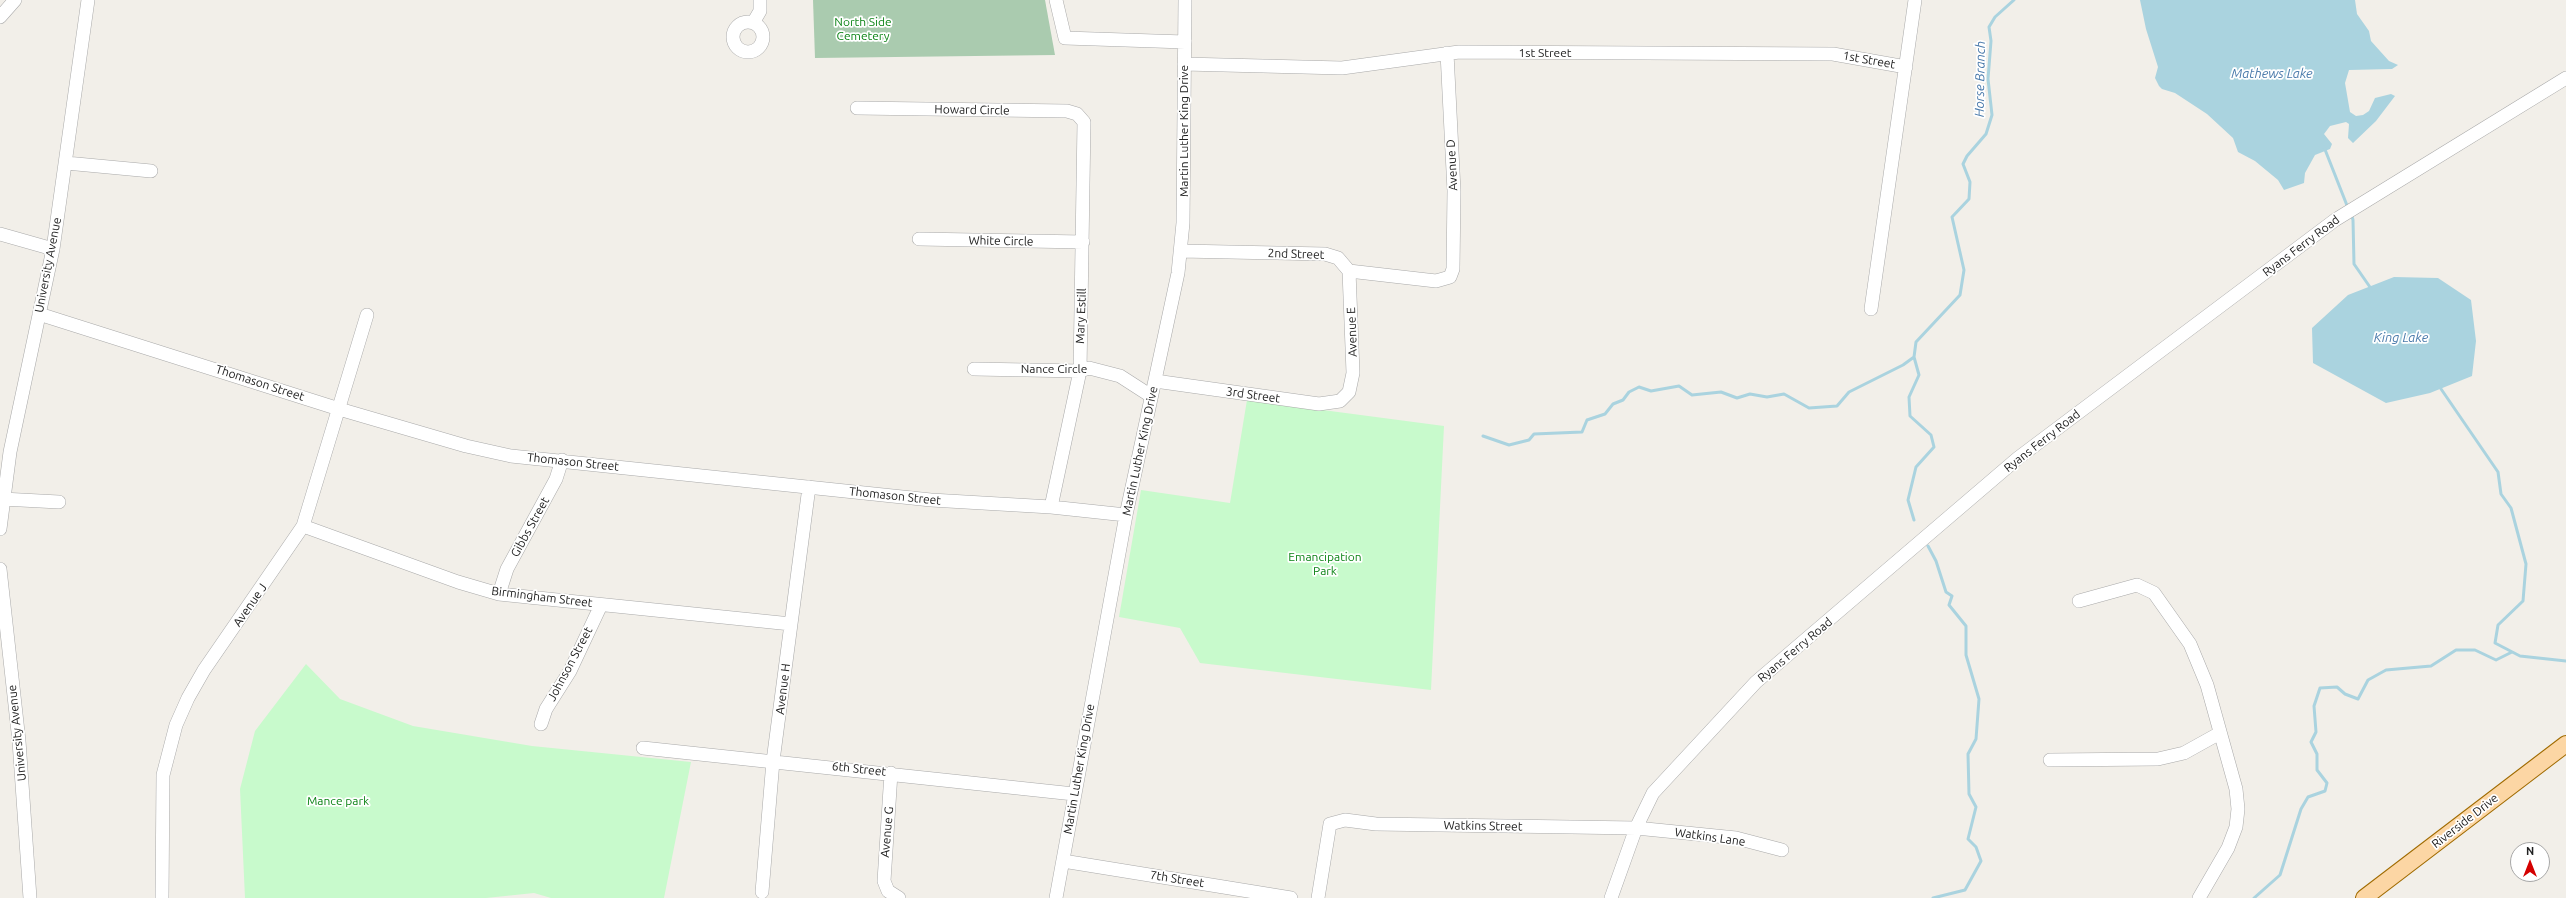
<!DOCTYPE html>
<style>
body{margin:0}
#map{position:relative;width:2566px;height:898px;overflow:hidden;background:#f2efe9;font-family:Ubuntu,sans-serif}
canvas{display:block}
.north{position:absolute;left:2510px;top:842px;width:40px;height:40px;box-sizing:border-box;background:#fff;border:1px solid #a7a7a7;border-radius:50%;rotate:0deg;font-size:11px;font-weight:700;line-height:16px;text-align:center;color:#222}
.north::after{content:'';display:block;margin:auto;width:14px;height:18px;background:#d40000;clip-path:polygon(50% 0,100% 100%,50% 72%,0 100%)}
</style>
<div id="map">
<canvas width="2566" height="898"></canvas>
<div class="north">N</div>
</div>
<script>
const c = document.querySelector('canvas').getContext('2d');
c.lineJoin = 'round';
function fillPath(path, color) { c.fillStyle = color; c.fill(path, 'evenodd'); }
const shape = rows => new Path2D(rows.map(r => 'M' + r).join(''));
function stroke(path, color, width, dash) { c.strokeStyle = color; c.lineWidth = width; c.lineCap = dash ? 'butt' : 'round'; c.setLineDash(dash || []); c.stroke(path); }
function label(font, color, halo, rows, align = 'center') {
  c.font = font + ' Ubuntu,sans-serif'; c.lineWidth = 3.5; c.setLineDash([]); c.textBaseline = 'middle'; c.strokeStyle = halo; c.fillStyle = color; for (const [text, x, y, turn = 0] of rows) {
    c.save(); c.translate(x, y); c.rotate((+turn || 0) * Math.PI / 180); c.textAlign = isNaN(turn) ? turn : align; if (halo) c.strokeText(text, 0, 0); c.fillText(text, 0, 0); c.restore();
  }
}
const cemetery = shape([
 [813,0,1045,0,1055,55,815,58]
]);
const park = shape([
 [1247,400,1444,426,1431,690,1200,663,1180,628,1119,617,1141,490,1230,503],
 [306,664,340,699,413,726,532,746,691,762,664,898,551,898,534,893,486,898,245,898,240,789,255,731]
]);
const water = shape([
 [2140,0,2355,0,2357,14,2369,31,2371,41,2389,61,2398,65,2392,69,2349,70,2345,83,2350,112,2356,116,2363,115,2369,111,2375,98,2391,94,2395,96,2376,121,2353,143,2348,138,2349,124,2346,122,2330,126,2324,134,2332,144,2330,149,2315,155,2305,173,2304,183,2284,190,2278,180,2255,161,2238,152,2233,138,2207,114,2175,93,2162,89,2159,86,2155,78,2158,67,2146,29],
 [2394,277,2438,278,2471,300,2476,341,2472,376,2430,393,2386,403,2313,363,2312,328,2348,295]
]);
const stream = shape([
 [2324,147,2348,208],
 [2351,213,2353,220,2354,264,2372,290],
 [2439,386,2498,472,2501,494,2511,508,2526,564,2523,601,2498,625,2495,643,2520,656,2566,661],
 [1483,436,1509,445,1529,440,1534,434,1582,432,1587,420,1605,414,1613,404,1623,400,1629,392,1639,387,1651,391,1679,386,1692,395,1721,392,1737,398,1750,394,1767,397,1784,394,1809,408,1837,406,1849,392,1903,365,1914,357],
 [1914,520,1908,500,1916,467,1934,447,1931,435,1910,416,1909,397,1919,375,1914,357,1916,342,1960,295,1964,270,1952,217,1969,199,1970,182,1963,164,1967,156,1986,134,1992,115,1988,79,1991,41,1989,27,1995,17,2014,0],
 [1928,546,1936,561,1946,592,1952,596,1949,605,1966,626,1966,655,1979,699,1976,739,1968,754,1969,794,1976,807,1968,839,1976,847,1981,861,1965,890,1933,898],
 [2254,898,2280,875,2301,809,2308,797,2325,791,2327,783,2317,770,2317,754,2311,742,2316,732,2314,706,2320,688,2337,687,2345,694,2358,699,2368,680,2386,670,2431,666,2456,650,2475,650,2496,660,2512,652]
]);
const minor = shape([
 [1056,0,1065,38,1185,42],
 [0,17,15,0],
 '733 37a15 15 0 1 1 30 0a15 15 0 1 1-30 0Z',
 [753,23,760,11,760,0],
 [1184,64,1342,68,1459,52,1833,54,1906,67],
 [857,108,1067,111,1077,114,1084,122,1080,371,1051,507],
 [66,163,151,171],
 [0,234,53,249],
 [919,239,1083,242],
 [1181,251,1325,254,1338,258,1349,271,1436,281,1450,277,1453,269,1454,191,1447,53],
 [1871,309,1915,0],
 [39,314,339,409,466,446,511,456,931,500,1051,507,1126,515],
 [974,369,1080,371,1089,368,1120,376,1151,396],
 [1155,381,1319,404,1340,401,1349,392,1353,373,1349,271],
 [2,499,59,502],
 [303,526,458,582,499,594,791,624],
 [0,529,10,452,53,249,88,0],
 [0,569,19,741,30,898],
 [499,594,507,569,556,479,562,460],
 [2079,601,2137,585,2154,593,2190,644,2207,685,2236,789,2238,809,2236,827,2228,848,2199,898],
 [541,724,546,709,570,671,601,605],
 [643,748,1074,794],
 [2050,760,2158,759,2184,753,2220,733],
 [891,773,884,881,888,891,899,898],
 [1063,861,1291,898],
 [762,892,773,761,809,487],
 [162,898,163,775,176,725,188,698,204,670,303,526,367,315],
 [1056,898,1126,515,1178,273,1183,223,1185,0],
 [1318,898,1330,824,1345,820,1376,824,1636,828,1736,838,1782,850],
 [1611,898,1636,828,1653,793,1756,682,2018,458,2335,220,2566,78]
]);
const major = shape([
 [2364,898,2566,744]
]);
const parkNames = [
 ["North Side",863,22],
 ["Cemetery",863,36],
 ["Emancipation",1325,557],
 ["Park",1325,571],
 ["Mance park",338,801]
];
const streetNames = [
 ["1st Street",1545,53],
 ["1st Street",1869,60,10],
 ["Howard Circle",972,110,1],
 ["Martin Luther King Drive",1184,131,-90],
 ["Avenue D",1452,165,-93],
 ["White Circle",1001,241,1],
 ["Ryans Ferry Road",2301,246,-37],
 ["2nd Street",1296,254,2],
 ["University Avenue",48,265,-79],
 ["Mary Estill",1081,316,-88],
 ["Avenue E",1352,332,-92],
 ["Nance Circle",1054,369],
 ["Thomason Street",260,383,18],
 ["3rd Street",1253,395,8],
 ["Ryans Ferry Road",2042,441,-38],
 ["Martin Luther King Drive",1140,451,-78],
 ["Thomason Street",573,462,6],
 ["Thomason Street",895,496,6],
 ["Gibbs Street",530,527,-61],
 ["Birmingham Street",542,597,7],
 ["Avenue J",250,605,-55],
 ["Ryans Ferry Road",1795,650,-40],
 ["Johnson Street",570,664,-62],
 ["Avenue H",783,689,-83],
 ["University Avenue",17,733,-96],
 ["6th Street",859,769,6],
 ["Martin Luther King Drive",1079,769,-80],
 ["Riverside Drive",2465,821,-38],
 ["Watkins Street",1483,826,1],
 ["Avenue G",887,832,-85],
 ["Watkins Lane",1710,837,8],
 ["7th Street",1177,879,9]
];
const waterNames = [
 ["Mathews Lake",2272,74],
 ["Horse Branch",1980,79,-89],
 ["King Lake",2401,338]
];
fillPath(cemetery, '#aacbaf');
fillPath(park, '#c8facc');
fillPath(water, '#aad3df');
stroke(stream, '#aad3df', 3);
stroke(minor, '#a9a9a9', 14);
stroke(major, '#a06b00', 18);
stroke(minor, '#fff', 13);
stroke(major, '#fcd6a4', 16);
label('12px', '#0c8416', '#fff', parkNames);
label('12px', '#222', '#fff', streetNames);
label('italic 13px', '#4a7aab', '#fff', waterNames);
</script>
